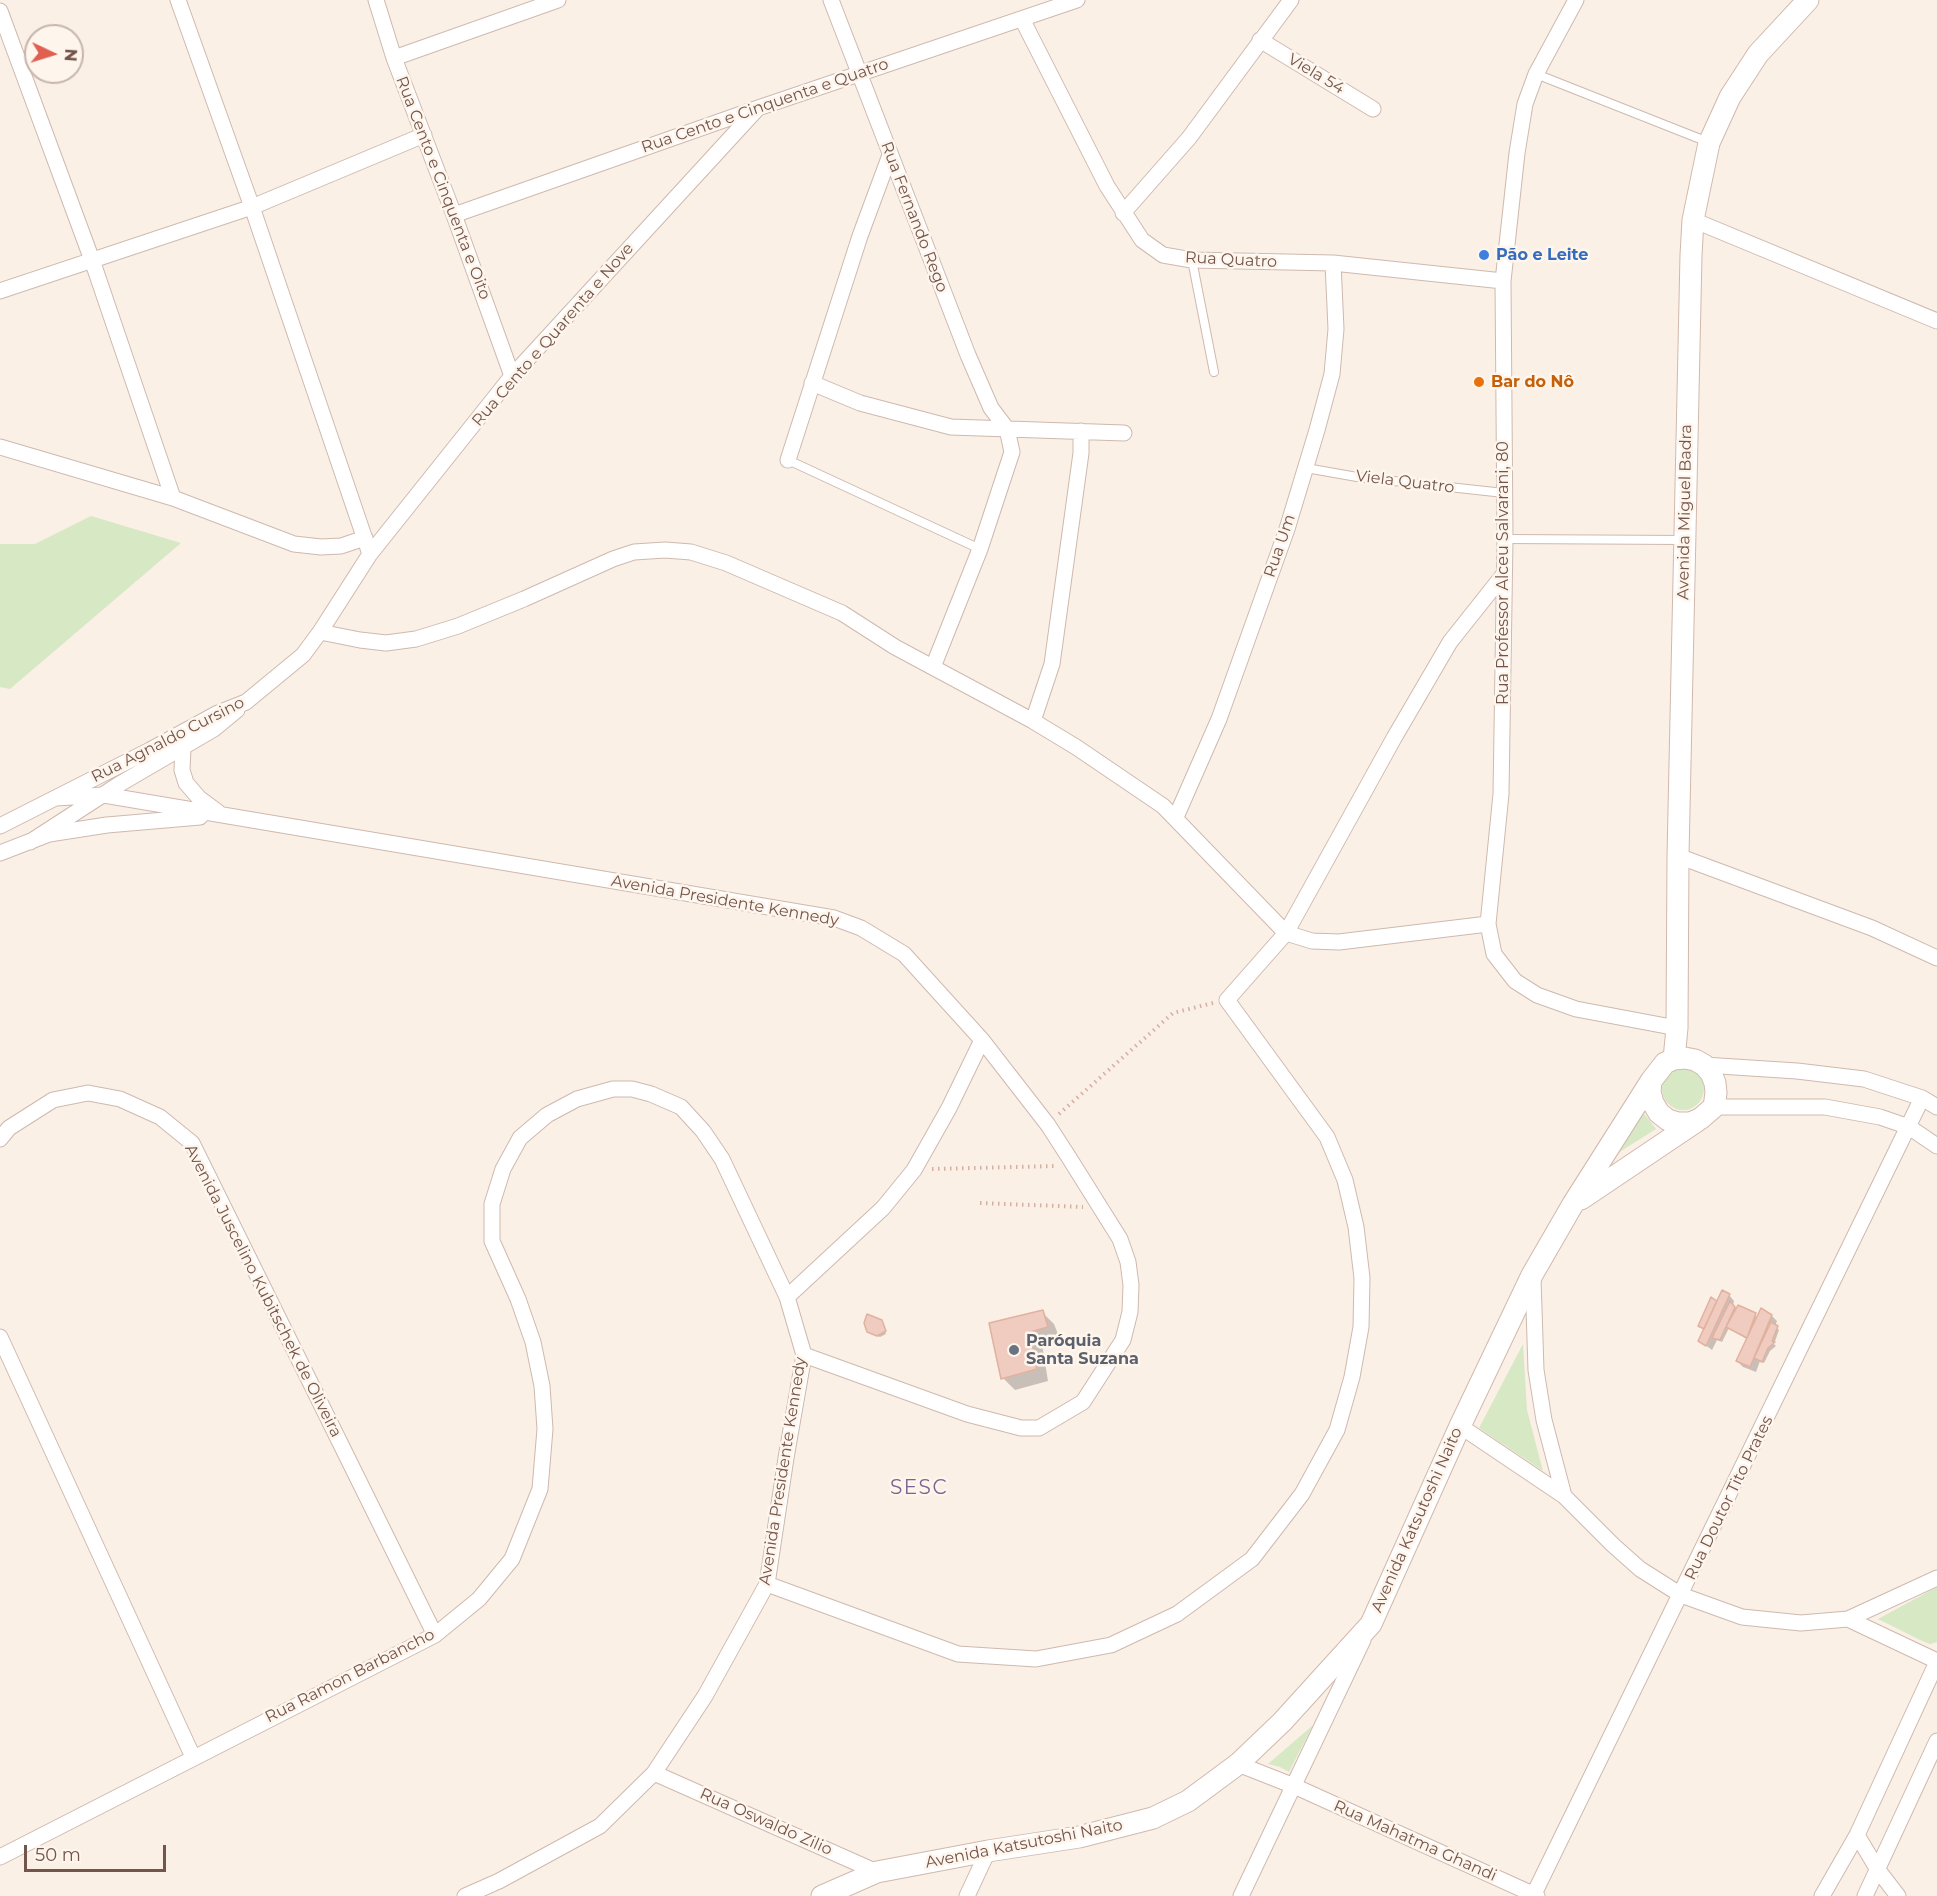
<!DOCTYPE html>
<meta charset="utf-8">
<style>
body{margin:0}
#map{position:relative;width:1937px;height:1896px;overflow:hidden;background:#fbf0e6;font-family:Montserrat,sans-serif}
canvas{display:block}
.north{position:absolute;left:24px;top:24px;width:60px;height:60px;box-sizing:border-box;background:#fef5ec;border:2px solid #c6b5ac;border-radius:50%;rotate:94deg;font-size:16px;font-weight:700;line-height:24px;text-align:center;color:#73554c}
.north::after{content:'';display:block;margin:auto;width:21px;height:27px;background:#df5f51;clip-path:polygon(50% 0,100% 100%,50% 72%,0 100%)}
.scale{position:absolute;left:24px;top:1845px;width:142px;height:27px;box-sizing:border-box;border:3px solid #73554c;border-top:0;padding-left:8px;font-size:18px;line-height:21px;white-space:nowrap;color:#73554c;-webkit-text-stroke:4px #fef5ec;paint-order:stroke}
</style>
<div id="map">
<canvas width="1937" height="1896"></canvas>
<div class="north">N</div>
<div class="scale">50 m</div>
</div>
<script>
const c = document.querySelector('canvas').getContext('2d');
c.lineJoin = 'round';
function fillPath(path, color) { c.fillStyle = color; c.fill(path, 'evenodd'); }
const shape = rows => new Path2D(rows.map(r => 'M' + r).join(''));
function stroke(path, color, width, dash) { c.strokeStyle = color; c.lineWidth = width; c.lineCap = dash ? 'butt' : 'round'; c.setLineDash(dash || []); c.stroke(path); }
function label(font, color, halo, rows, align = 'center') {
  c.font = font + ' Montserrat,sans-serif'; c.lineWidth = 5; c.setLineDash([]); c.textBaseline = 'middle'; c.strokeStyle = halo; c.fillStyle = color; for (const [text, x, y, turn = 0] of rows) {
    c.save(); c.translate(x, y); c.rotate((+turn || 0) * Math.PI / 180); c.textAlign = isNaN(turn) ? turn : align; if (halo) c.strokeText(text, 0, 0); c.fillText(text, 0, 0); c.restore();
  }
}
const green = shape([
 [91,516,181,543,10,689,0,687,0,544,35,544],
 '1662 1089a21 21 0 1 1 42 0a21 21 0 1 1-42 0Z',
 [1642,1111,1656,1129,1610,1158],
 [1523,1344,1527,1410,1543,1471,1479,1428],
 [1937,1587,1937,1642,1930,1644,1920,1640,1878,1619],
 [1313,1725,1289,1772,1280,1767,1268,1764]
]);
const shadow = shape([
 [1729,1295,1734,1301,1733,1305,1737,1310,1755,1315,1758,1318,1772,1316,1777,1321,1775,1326,1779,1330,1774,1344,1776,1346,1770,1351,1764,1363,1760,1361,1756,1372,1743,1367,1737,1361,1748,1340,1729,1328,1722,1342,1717,1340,1712,1350,1700,1341,1705,1330,1700,1326,1717,1304],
 [1042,1312,1054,1324,1060,1339,1042,1344,1048,1381,1015,1390,1003,1378,990,1324],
 [881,1322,886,1334,880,1337,871,1334,869,1332]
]);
const building = shape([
 [1722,1290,1730,1294,1706,1346,1698,1341,1722,1290],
 [1711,1297,1717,1301,1704,1329,1698,1326,1711,1297],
 [1730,1301,1735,1307,1720,1340,1712,1338,1730,1301],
 [1738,1305,1756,1313,1747,1338,1726,1327,1738,1305],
 [1761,1308,1772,1315,1750,1367,1736,1361,1761,1308],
 [1043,1310,1048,1327,1030,1332,1037,1369,1001,1379,989,1323,1043,1310],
 [867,1314,882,1320,886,1331,877,1336,867,1332,864,1323,867,1314],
 [1771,1322,1778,1326,1772,1341,1775,1342,1768,1348,1762,1362,1754,1358,1771,1322]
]);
const path = shape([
 [1059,1114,1173,1013,1213,1003],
 [932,1169,1056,1166],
 [980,1203,1083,1207]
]);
const lane = shape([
 [1536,74,1708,142],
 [1192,260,1214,372],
 [788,460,980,549],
 [1306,468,1357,477,1504,493],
 [1505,539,1684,540]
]);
const street = shape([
 [178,0,252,207,370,554],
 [376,0,394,58,454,215,512,376],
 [831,0,968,355,991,408,1007,429,1012,452,980,549,933,667],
 [1576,0,1536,74,1525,104,1517,153,1503,281,1505,539,1501,794,1488,924,1494,954,1515,981,1537,995,1576,1009,1677,1028],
 [0,11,92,260,173,498],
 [1022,19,1107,186,1142,240,1163,255,1192,260,1333,263,1503,281],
 [1260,40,1373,109],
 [394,58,558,0],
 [1123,213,1189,138,1291,0],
 [454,215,758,108,1077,0],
 [1693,220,1937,321],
 [0,291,252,207,424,135],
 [812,383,860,403,951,427,1124,433],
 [0,447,173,498,294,544,321,547,341,546,365,538],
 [788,460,860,236,890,155],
 [320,632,360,640,386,643,416,639,458,626,524,599,613,559,634,552,665,550,691,552,726,563,842,613,895,647,1033,721,1076,747,1163,806,1286,933,1312,941,1339,942,1488,924],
 [1033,721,1052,664,1081,453,1081,431],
 [183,748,182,770,186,783,199,798,218,812],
 [56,798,104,795,834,918,861,928,904,954,982,1040,1048,1125,1068,1156,1120,1239,1128,1262,1131,1285,1130,1312,1123,1340,1083,1402,1039,1428,1021,1428,967,1414,804,1355],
 [1176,817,1219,719,1287,529,1317,430,1332,374,1336,329,1333,263],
 [0,826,150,750,216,714,246,702,303,655,320,632,370,554,512,376,758,108],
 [30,842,118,785,214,729,237,710],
 [0,853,49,834,107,825,200,817],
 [1678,856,1872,928,1937,958],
 [1704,1065,1797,1071,1864,1079,1922,1098,1937,1107],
 [1714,1107,1825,1107,1880,1117,1909,1127,1937,1146],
 [0,1139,9,1128,53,1100,88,1093,120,1099,160,1117,192,1143,435,1635],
 [1533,1278,1536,1370,1544,1420,1564,1496,1613,1545,1640,1569,1681,1595,1742,1617,1801,1623,1848,1619,1937,1578],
 [787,1297,883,1208,914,1170,949,1108,982,1040],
 [0,1337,193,1757],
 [1460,1426,1564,1496],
 [767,1584,958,1654,1036,1659,1111,1645,1177,1614,1252,1559,1302,1494,1337,1430,1352,1377,1361,1327,1362,1278,1356,1227,1345,1180,1327,1137,1227,1000,1286,933,1394,738,1450,642,1504,574],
 [1848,1619,1937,1661],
 [1238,1764,1294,1786,1537,1896],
 [654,1773,877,1872],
 [1857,1835,1878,1870,1898,1896],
 [0,1857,435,1635,479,1599,512,1559,540,1489,545,1429,542,1386,533,1342,518,1299,492,1241,492,1204,503,1169,520,1138,547,1115,577,1099,613,1089,632,1089,651,1094,681,1107,703,1131,722,1159,787,1297,804,1355,786,1458,767,1584,705,1696,654,1773,600,1826,499,1881,465,1896],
 [967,1896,988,1851],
 [1241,1896,1363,1640],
 [1533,1896,1922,1098],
 [1822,1896,1857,1835,1937,1662],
 [1865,1896,1937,1741]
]);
const secondary = shape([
 [1685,1058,1695,1060,1704,1065,1711,1073,1715,1083,1716,1093,1714,1107,1700,1119,1690,1123,1678,1123,1668,1120,1659,1113,1653,1103,1650,1092,1651,1081,1665,1063,1674,1059,1685,1058],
 [1674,1059,1677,1028,1678,856,1691,255,1693,220,1709,143,1730,97,1758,54,1808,0],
 [1581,1199,1697,1121],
 [822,1896,877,1872,988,1851,1079,1837,1153,1818,1188,1801,1238,1764,1282,1722,1371,1624,1460,1426,1532,1275,1573,1204,1651,1081]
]);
const markers = [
 [1484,255,6,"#3f7fe0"],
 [1479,382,6,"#e8710a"],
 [1014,1350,6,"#6b7280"]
];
const streetNames = [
 ["Viela 54",1316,74,31],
 ["Rua Cento e Cinquenta e Quatro",765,106,-19],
 ["Rua Cento e Cinquenta e Oito",443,188,69],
 ["Rua Fernando Rego",914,217,69],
 ["Rua Quatro",1231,260,3],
 ["Rua Cento e Quarenta e Nove",553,335,-49],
 ["Viela Quatro",1405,482,7],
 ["Avenida Miguel Badra",1685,512,-89],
 ["Rua Um",1280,546,-71],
 ["Rua Professor Alceu Salvarani, 80",1503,573,-90],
 ["Rua Agnaldo Cursino",168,740,-27],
 ["Avenida Presidente Kennedy",725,901,10],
 ["Avenida Juscelino Kubitschek de Oliveira",263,1291,63],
 ["Avenida Presidente Kennedy",783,1471,-81],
 ["Rua Doutor Tito Prates",1729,1498,-64],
 ["Avenida Katsutoshi Naito",1417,1520,-66],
 ["Rua Ramon Barbancho",350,1676,-27],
 ["Rua Oswaldo Zilio",766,1822,24],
 ["Rua Mahatma Ghandi",1415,1841,24],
 ["Avenida Katsutoshi Naito",1024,1844,-11]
];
const shopNames = [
 ["Pão e Leite",1496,255]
];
const foodNames = [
 ["Bar do Nô",1491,382]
];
const worshipNames = [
 ["Paróquia",1026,1341],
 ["Santa Suzana",1026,1359]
];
const quarterNames = [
 ["SESC",919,1488]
];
fillPath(green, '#d7e8c5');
fillPath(shadow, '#0003');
fillPath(building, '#efccbf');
stroke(building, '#e1b1a0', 1.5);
stroke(lane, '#ceb9af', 10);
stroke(street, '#ceb9af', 17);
stroke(secondary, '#d1b8ad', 23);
stroke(path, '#d4afa2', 4, [1.5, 4.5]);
stroke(lane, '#fff', 8);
stroke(street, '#fff', 15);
stroke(secondary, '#fff', 21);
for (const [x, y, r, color] of markers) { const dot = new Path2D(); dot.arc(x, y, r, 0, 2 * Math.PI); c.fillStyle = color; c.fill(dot); stroke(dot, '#fef5ec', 2); }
label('16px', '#73554c', '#fef5ec', streetNames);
label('bold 16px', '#366cbe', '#fef5ec', shopNames, 'left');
label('bold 16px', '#c56008', '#fef5ec', foodNames, 'left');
label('bold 16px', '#5b616d', '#fef5ec', worshipNames, 'left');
c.letterSpacing = '1.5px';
label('20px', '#7b648f', '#fef5ec', quarterNames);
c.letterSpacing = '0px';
</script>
